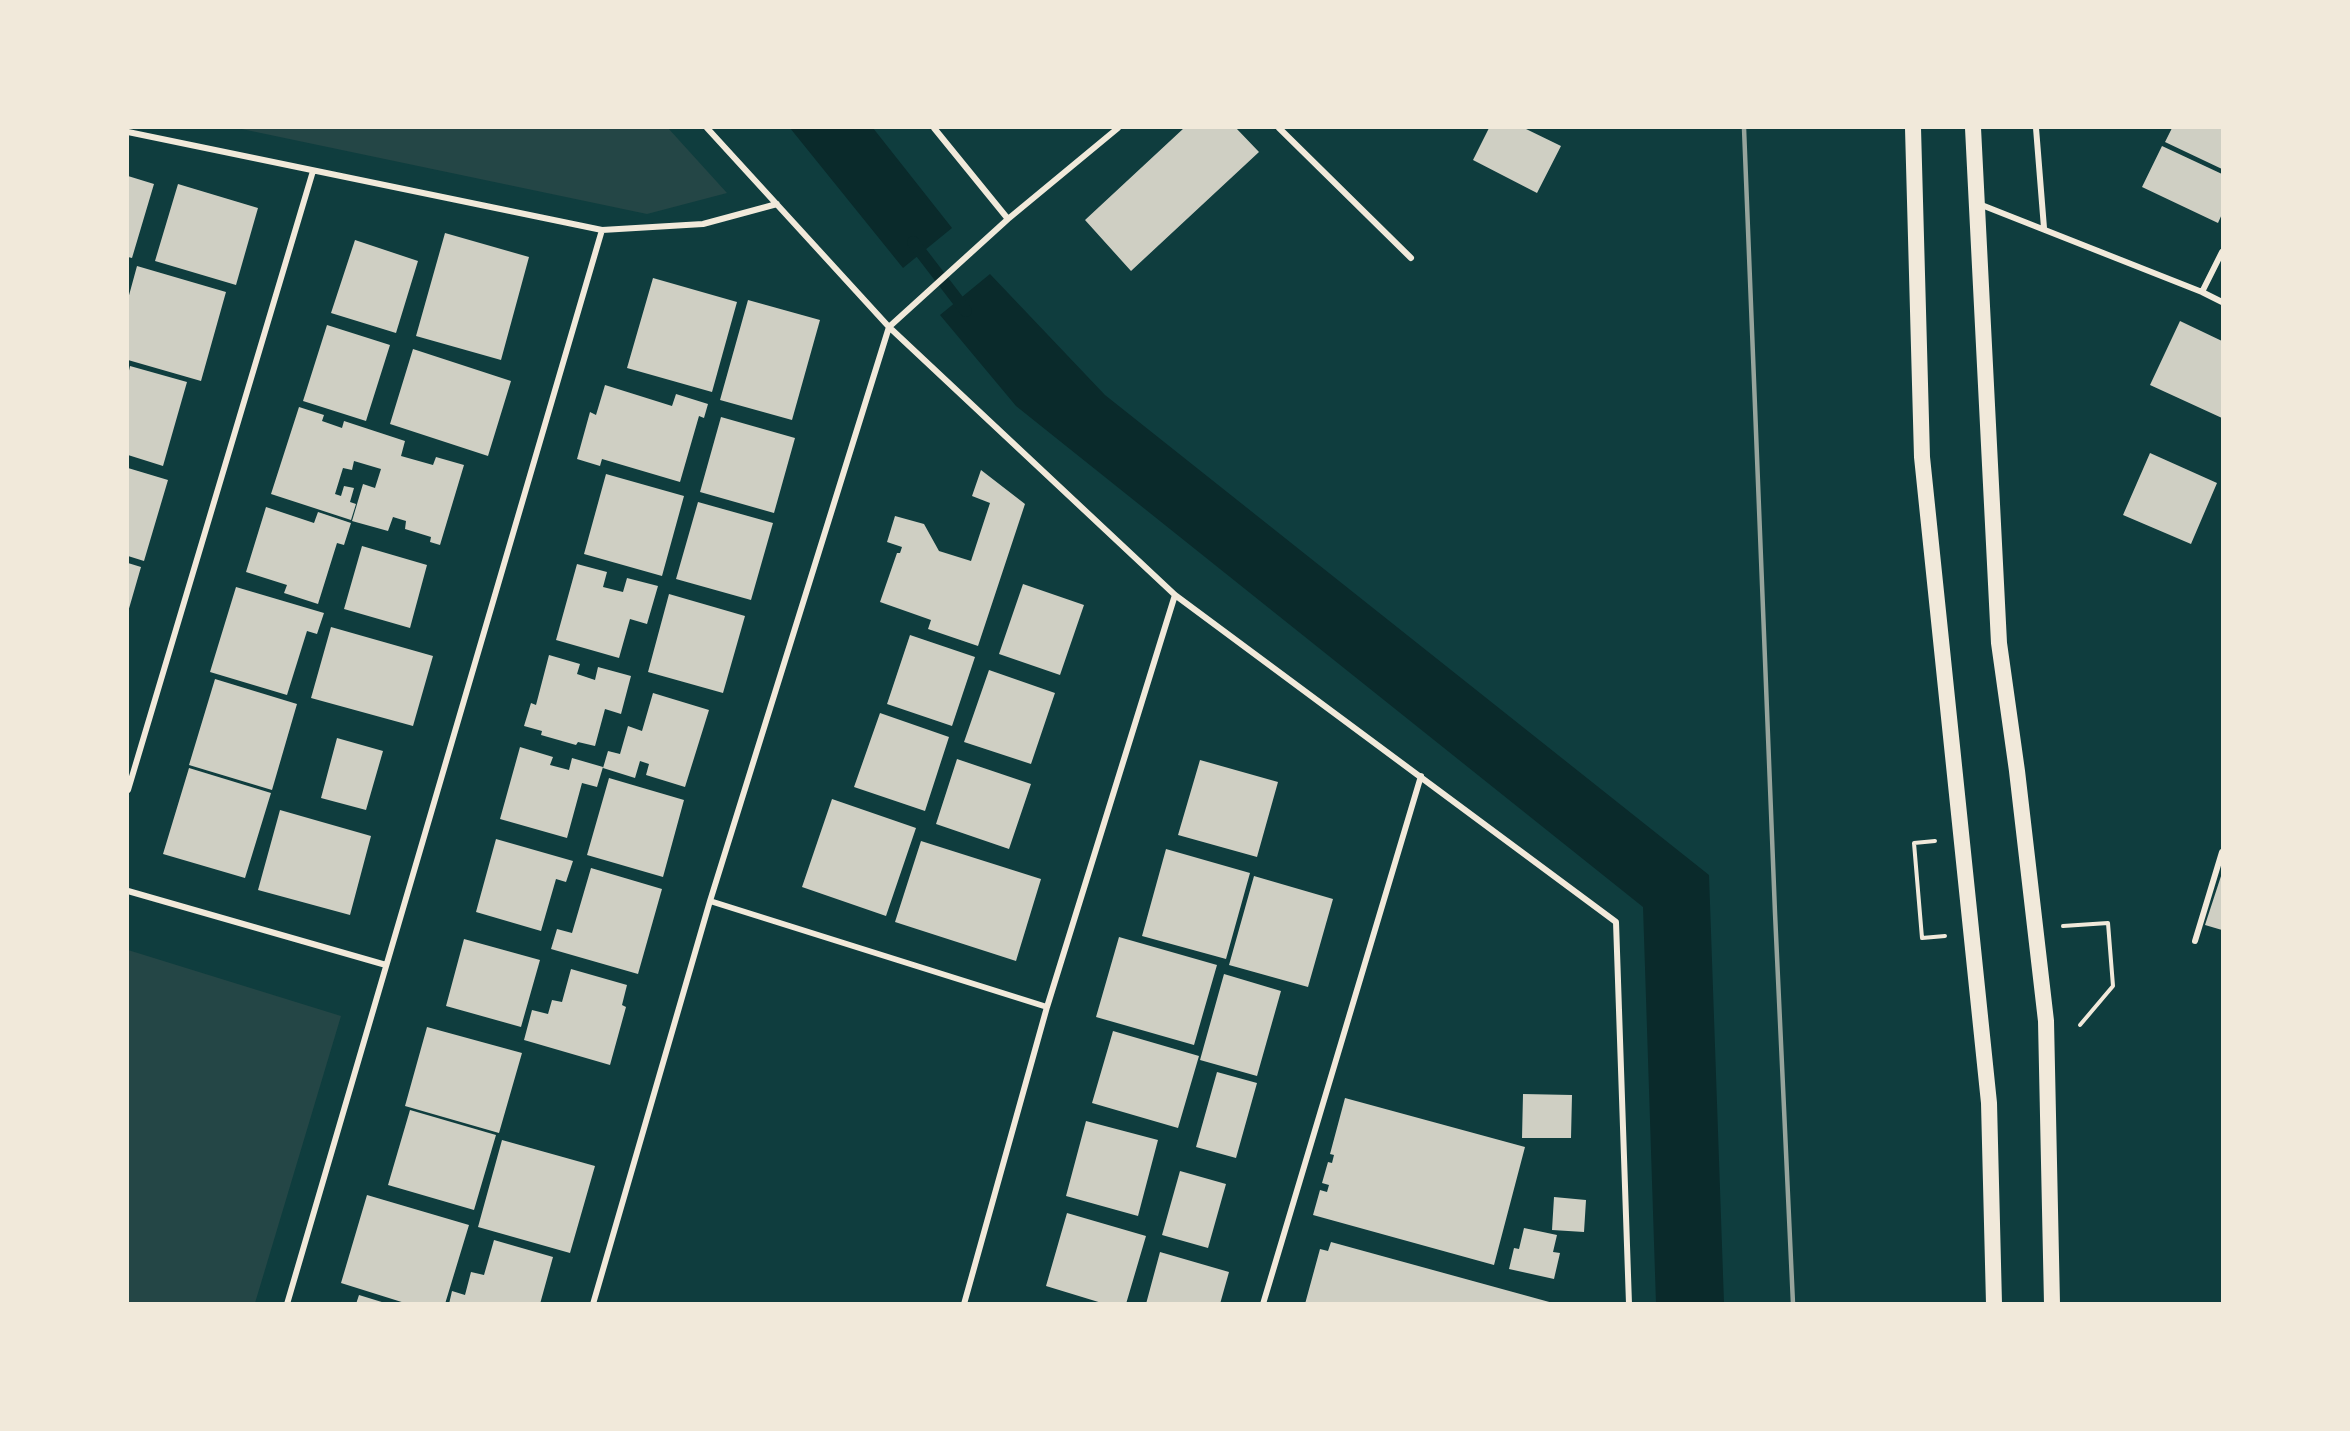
<!DOCTYPE html>
<style>
body{margin:0}
#map{position:relative;width:2350px;height:1431px;overflow:hidden;background:#0f3d3e;font-family:"Archivo Narrow",sans-serif}
canvas{display:block}
.frame{position:absolute;inset:0;border:129px solid #f1e9da;pointer-events:none}
</style>
<div id="map">
<canvas width="2350" height="1431"></canvas>
<div class="frame"></div>
</div>
<script>
const c = document.querySelector('canvas').getContext('2d');
c.lineJoin = 'round';
function fillPath(path, color) { c.fillStyle = color; c.fill(path, 'evenodd'); }
const shape = rows => new Path2D(rows.map(r => 'M' + r).join(''));
function stroke(path, color, width, dash) { c.strokeStyle = color; c.lineWidth = width; c.lineCap = dash ? 'butt' : 'round'; c.setLineDash(dash || []); c.stroke(path); }
const green = shape([
 [237,128,668,128,727,193,647,214],
 [128,950,341,1016,255,1303,128,1303]
]);
const water = shape([
 [790,128,873,128,952,228,903,268],
 [990,274,1105,395,1709,875,1724,1303,1656,1303,1643,907,1016,406,940,315]
]);
const stream = shape([
 [913,242,966,311]
]);
const building = shape([
 [1184,128,1236,128,1259,152,1131,271,1085,220],
 [1489,128,1524,128,1561,146,1537,193,1473,160],
 [2172,128,2222,128,2222,169,2165,142],
 [2162,146,2222,174,2222,214,2218,223,2142,187],
 [128,176,154,184,132,258,128,257],
 [178,184,258,208,236,285,155,261],
 [445,233,529,257,501,360,416,336],
 [355,240,418,261,396,333,331,313],
 [137,266,226,292,201,381,128,360,128,299],
 [653,278,737,302,712,392,627,368],
 [748,300,820,320,792,420,720,400],
 [2180,321,2222,341,2222,418,2150,385],
 [327,325,390,345,366,421,303,401],
 [413,349,511,381,488,456,390,424],
 [130,366,187,382,163,466,128,455,128,375],
 [605,385,672,406,676,394,708,404,704,418,699,416,680,482,602,459,600,466,577,459,590,412,596,415],
 [299,407,324,415,322,421,342,428,344,421,405,441,401,456,433,465,436,457,464,465,440,545,430,542,431,537,405,529,406,521,393,517,388,531,352,521,363,484,375,488,381,469,354,461,352,470,343,468,335,494,341,496,344,486,354,488,350,502,356,504,351,520,271,494],
 [721,417,795,438,774,513,700,492],
 [2150,453,2217,483,2191,544,2123,515],
 [128,468,168,480,144,561,128,556],
 [981,470,1025,504,978,646,928,629,931,620,880,602,897,553,900,553,902,547,887,542,895,516,924,524,939,551,971,561,990,503,972,496],
 [606,474,684,496,662,576,584,554],
 [698,502,773,523,751,600,676,579],
 [266,507,314,523,318,512,351,523,344,545,337,543,318,604,284,593,287,585,246,572],
 [362,546,427,565,410,628,344,609],
 [128,563,141,567,128,612],
 [577,564,607,572,603,587,623,592,627,578,658,586,647,624,630,619,619,658,556,640],
 [1023,584,1084,605,1060,675,999,654],
 [236,587,324,613,317,634,307,631,287,695,210,672],
 [669,594,745,616,723,693,648,672],
 [331,627,433,656,413,726,311,698],
 [910,635,975,657,952,726,887,704],
 [549,655,580,664,577,674,595,680,598,667,631,676,621,714,605,709,595,746,578,742,576,745,541,735,542,731,524,726,531,703,536,705],
 [989,670,1055,693,1031,764,964,742],
 [215,679,297,704,272,790,189,765],
 [653,693,709,710,685,787,646,775,649,764,640,761,635,778,603,768,608,751,620,754,628,726,642,731],
 [880,713,949,737,925,811,854,787],
 [337,738,383,751,366,810,321,798],
 [520,747,553,757,550,765,569,770,572,758,603,767,597,787,582,783,567,838,500,819],
 [957,759,1031,784,1009,849,936,824],
 [1200,760,1278,782,1257,857,1178,835],
 [189,768,271,793,245,878,163,854],
 [609,778,684,800,663,877,587,855],
 [832,799,916,828,886,916,802,887],
 [280,810,371,836,350,915,258,890],
 [496,839,573,861,566,882,556,879,541,931,476,912],
 [921,841,1041,879,1016,961,895,922],
 [1166,849,1250,873,1226,959,1142,936],
 [591,868,662,889,638,974,551,949,557,929,572,933],
 [2222,873,2222,930,2205,925],
 [1254,876,1333,899,1308,987,1229,965],
 [1119,937,1217,965,1194,1045,1096,1017],
 [464,939,540,960,521,1027,446,1006],
 [571,969,627,985,622,1005,626,1007,610,1065,524,1040,532,1010,548,1014,552,1000,562,1002],
 [1224,974,1281,991,1257,1076,1200,1060],
 [427,1027,522,1053,499,1133,405,1106],
 [1113,1031,1199,1056,1178,1128,1092,1103],
 [1217,1072,1257,1083,1236,1158,1196,1147],
 [1523,1094,1572,1095,1571,1138,1522,1138],
 [1345,1098,1525,1147,1494,1265,1313,1215,1320,1190,1327,1192,1329,1185,1322,1183,1328,1162,1332,1163,1334,1155,1330,1154],
 [410,1110,496,1135,474,1210,388,1185],
 [1086,1121,1158,1140,1138,1216,1066,1196],
 [502,1140,595,1166,570,1253,478,1227],
 [1180,1171,1226,1184,1208,1248,1162,1235],
 [367,1195,469,1225,445,1304,408,1304,341,1283],
 [1554,1197,1586,1200,1584,1232,1552,1230],
 [1067,1213,1146,1236,1126,1304,1105,1304,1046,1286],
 [1524,1228,1557,1235,1553,1252,1560,1253,1554,1279,1509,1269,1514,1248,1519,1249],
 [494,1240,553,1257,540,1304,449,1304,452,1291,465,1295,471,1272,484,1275],
 [1331,1242,1553,1303,1552,1304,1305,1304,1320,1249,1328,1251],
 [1160,1252,1229,1272,1220,1304,1146,1304],
 [359,1295,385,1303,385,1304,356,1304]
]);
const path = shape([
 [1935,841,1914,843,1922,938,1945,936],
 [2063,926,2108,923,2113,986,2080,1025]
]);
const minor = shape([
 [707,128,889,327,1175,595,1616,922,1629,1304],
 [934,128,1008,219],
 [1279,128,1411,258],
 [2036,128,2044,228],
 [128,132,602,230,703,224,777,204],
 [1979,204,2202,292,2222,302],
 [2202,292,2222,252],
 [128,790,313,171],
 [128,891,386,965],
 [710,901,1047,1007],
 [2195,941,2222,852],
 [287,1304,602,230],
 [593,1304,710,901,889,327,1008,219,1118,128],
 [964,1304,1047,1007,1175,595],
 [1263,1304,1421,776]
]);
const trunk = shape([
 [1913,128,1922,457,1989,1103,1994,1304],
 [1973,128,1999,643,2017,771,2046,1021,2052,1304]
]);
const rail = shape([
 [1744,128,1775,913,1793,1304]
]);
fillPath(green, '#244646');
fillPath(water, '#0a2a2b');
stroke(stream, '#0a2a2b', 12);
fillPath(building, '#cfcfc3');
stroke(path, '#f1e9da', 4);
stroke(minor, '#f1e9da', 6);
stroke(trunk, '#f1e9da', 16);
stroke(rail, '#97a49c', 4.5);
</script>
